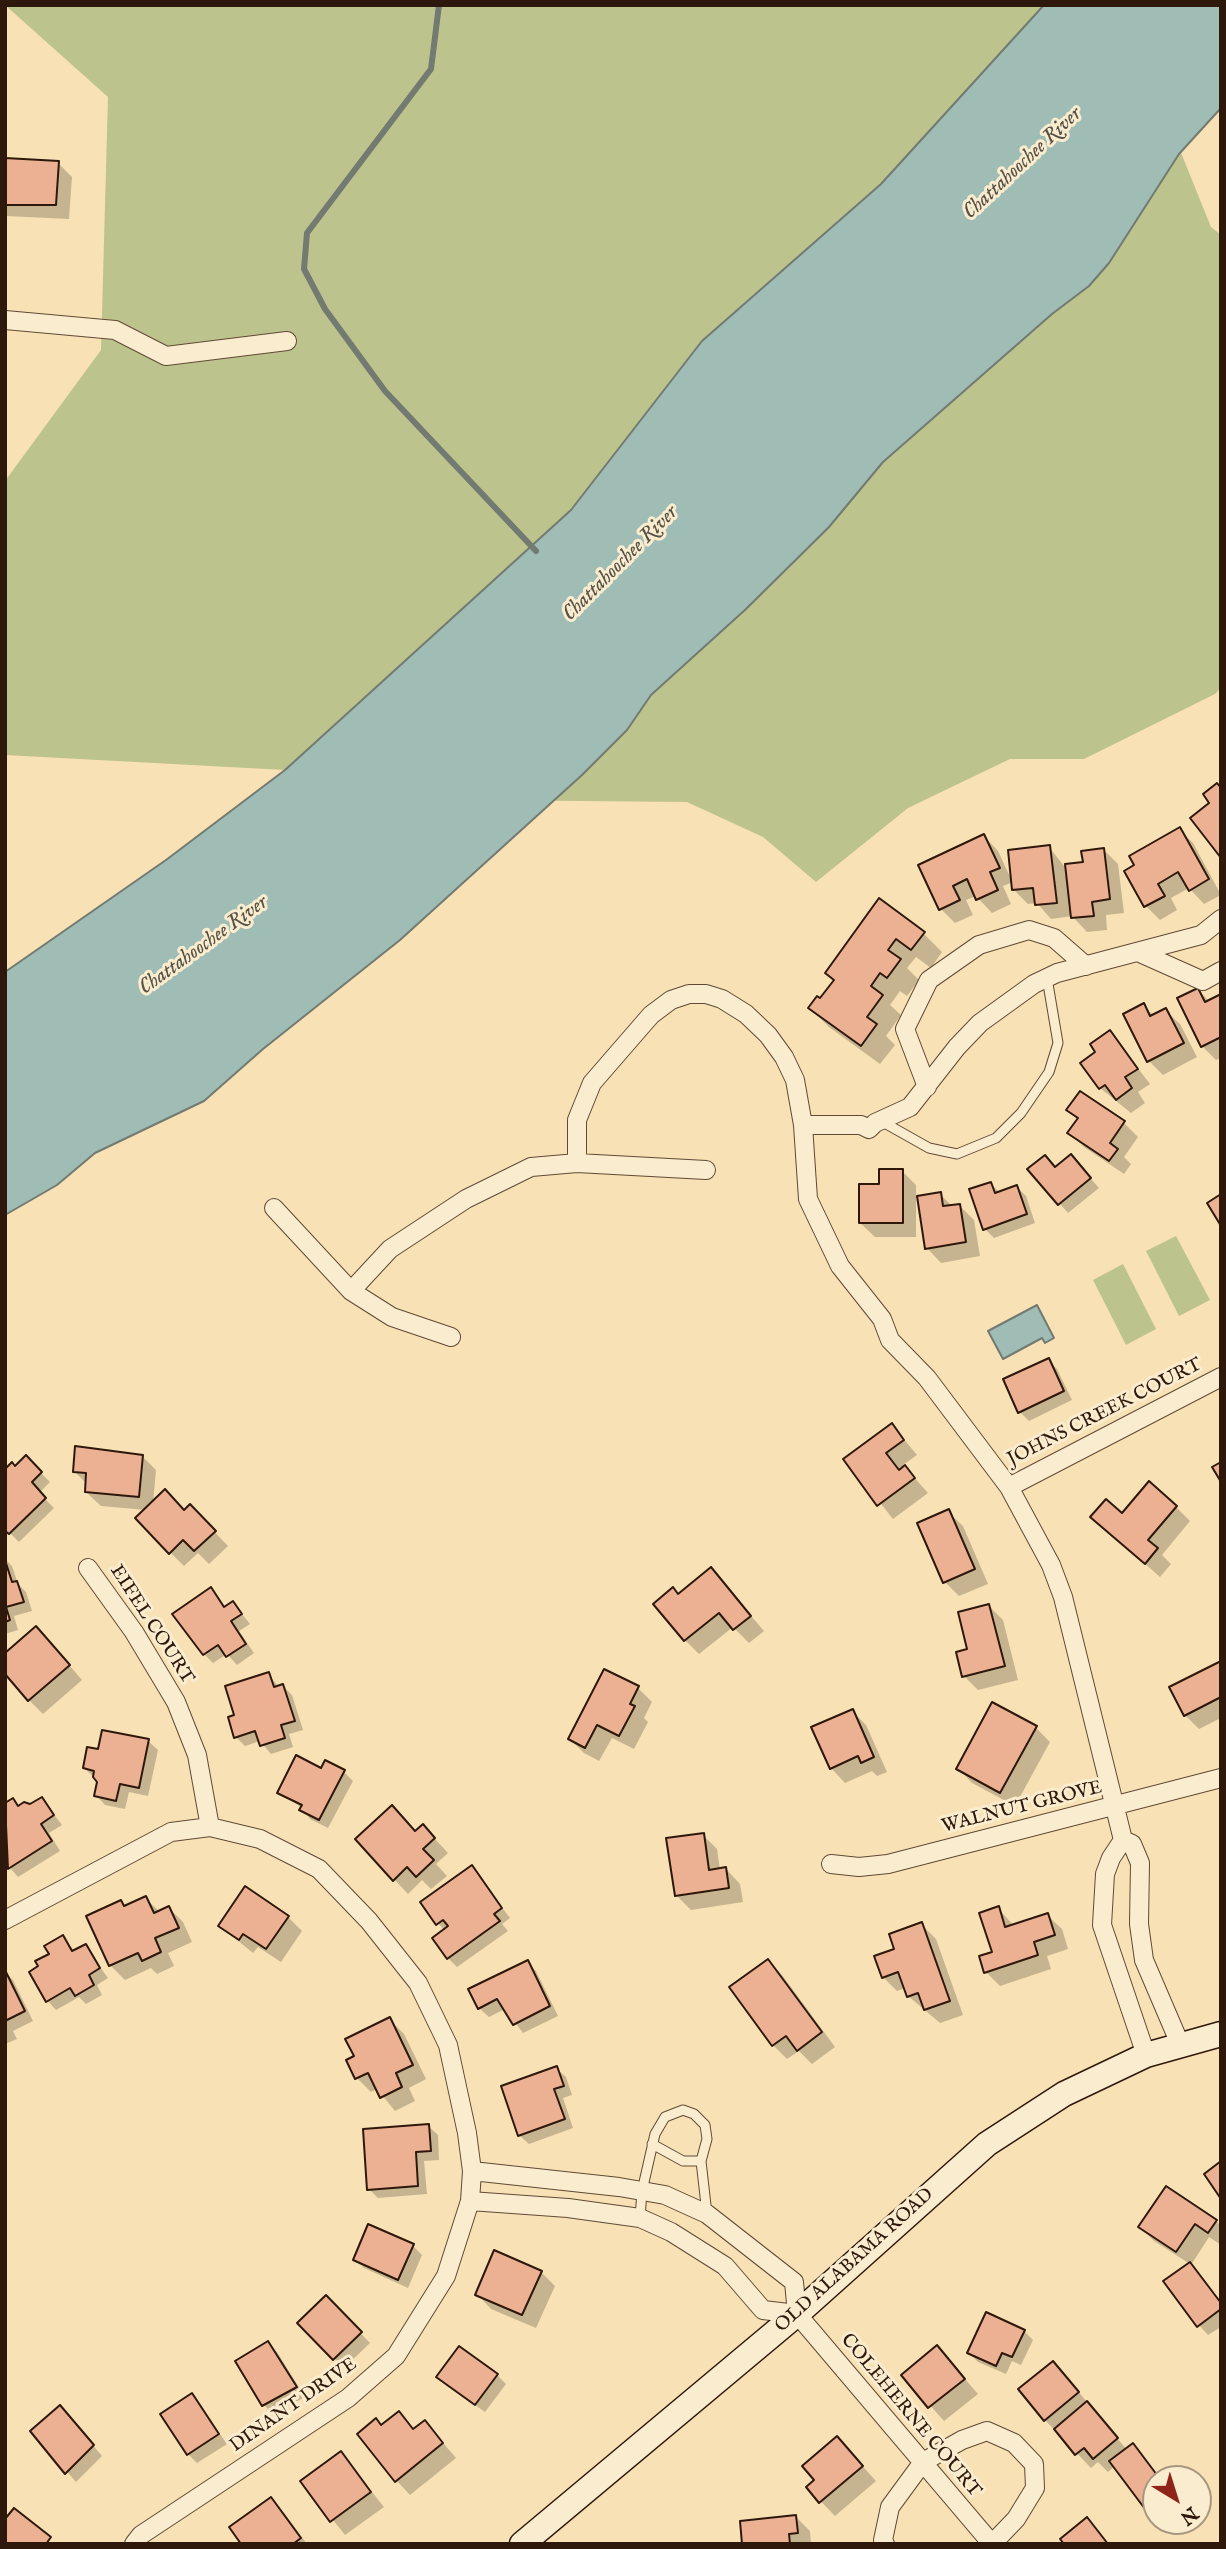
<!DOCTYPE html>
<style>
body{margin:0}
#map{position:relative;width:1226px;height:2549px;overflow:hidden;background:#f8e1b4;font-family:"IM FELL English",serif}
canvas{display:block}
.frame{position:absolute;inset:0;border:7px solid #2e180c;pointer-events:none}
.north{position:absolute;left:1142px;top:2465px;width:70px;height:70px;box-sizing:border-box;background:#faecce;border:2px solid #a89780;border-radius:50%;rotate:142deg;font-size:19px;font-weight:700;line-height:28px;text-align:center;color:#2e180c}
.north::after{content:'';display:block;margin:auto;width:24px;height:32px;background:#8f2418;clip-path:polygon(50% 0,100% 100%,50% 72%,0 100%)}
</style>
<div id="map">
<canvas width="1226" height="2549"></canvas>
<div class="frame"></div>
<div class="north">N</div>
</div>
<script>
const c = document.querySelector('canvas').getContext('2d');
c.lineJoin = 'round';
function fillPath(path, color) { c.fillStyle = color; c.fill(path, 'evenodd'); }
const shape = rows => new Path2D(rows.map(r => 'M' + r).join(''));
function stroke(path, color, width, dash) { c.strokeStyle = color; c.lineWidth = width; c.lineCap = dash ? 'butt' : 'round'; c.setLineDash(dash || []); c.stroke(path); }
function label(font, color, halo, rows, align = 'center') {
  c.font = font + ' "IM FELL English",serif'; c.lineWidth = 6; c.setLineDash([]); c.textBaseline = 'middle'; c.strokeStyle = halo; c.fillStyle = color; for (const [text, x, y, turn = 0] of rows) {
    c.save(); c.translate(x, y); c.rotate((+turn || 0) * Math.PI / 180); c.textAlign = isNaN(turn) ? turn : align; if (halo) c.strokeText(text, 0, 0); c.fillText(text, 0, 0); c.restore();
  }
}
const green = shape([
 [5,5,1044,5,881,184,702,341,571,510,285,770,5,755,5,481,101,350,108,97],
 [1173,133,1211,227,1221,235,1221,688,1215,694,1084,759,1010,759,908,808,816,882,763,837,687,802,476,800],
 [1176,1236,1210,1300,1179,1316,1146,1251],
 [1123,1264,1156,1329,1126,1345,1093,1280]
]);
const water = shape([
 [1044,5,1221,5,1221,108,1179,154,1109,263,1089,286,1052,314,883,462,829,527,746,609,651,695,627,730,582,775,400,940,263,1049,204,1101,95,1153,57,1185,5,1215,5,972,166,860,285,770,571,510,702,341,881,184,1044,5],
 [1037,1305,1054,1338,1045,1343,1042,1338,1003,1359,988,1331,1037,1305]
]);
const shadow = shape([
 [5,159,58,163,72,177,69,219,5,216],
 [1179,829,1193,843,1221,895,1204,904,1189,888,1171,898,1177,910,1160,920,1146,906],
 [984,836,998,851,1012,881,1049,847,1064,866,1085,863,1104,850,1118,864,1124,913,1106,915,1107,930,1087,932,1072,916,1051,919,1037,903,1028,904,1014,890,1013,882,1003,886,1011,904,992,913,976,896,966,900,973,915,955,923,941,909,921,866],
 [880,901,923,933,942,952,931,968,916,957,907,968,919,980,907,996,900,991,890,1005,901,1015,886,1036,895,1045,880,1064,829,1027,810,1008,821,1001,835,981],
 [1198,990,1210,1002,1221,996,1221,1058,1216,1060,1202,1046],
 [1143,1005,1154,1016,1165,1010,1180,1024,1197,1057,1163,1075,1148,1060],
 [1110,1032,1150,1084,1138,1092,1145,1103,1131,1113,1100,1088,1083,1063,1098,1053],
 [1068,1110,1124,1123,1138,1137,1124,1157,1131,1164,1124,1174,1084,1147,1070,1133,1078,1120],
 [1071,1156,1099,1188,1068,1213,1030,1169,1056,1169],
 [902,1171,916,1185,916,1237,875,1237,860,1223],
 [991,1184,1000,1193,1017,1187,1026,1196,1035,1223,994,1238,985,1229],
 [940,1194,953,1207,960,1206,974,1220,980,1256,941,1263,927,1248],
 [1048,1360,1057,1369,1072,1400,1029,1421,1020,1412],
 [892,1425,917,1455,903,1465,928,1493,893,1519,846,1460],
 [142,1456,156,1470,153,1503,204,1521,228,1546,209,1564,198,1553,184,1566,170,1552,146,1510,101,1506,86,1492,87,1484,74,1471],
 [26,1458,50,1482,39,1493,54,1508,19,1542,5,1528,14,1467],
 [1176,1507,1190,1521,1162,1555,1171,1564,1160,1577,1092,1517],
 [948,1512,963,1526,988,1584,959,1596,945,1582],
 [5,1559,12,1566,18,1584,26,1592,32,1611,14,1616,18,1630,5,1634],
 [711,1569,764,1631,749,1643,733,1627,699,1654,685,1640,679,1596],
 [210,1590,226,1608,233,1603,250,1624,239,1631,254,1653,237,1665,227,1654,213,1663,204,1654],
 [989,1606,1003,1620,1018,1680,978,1690,964,1676,969,1650],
 [50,1643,82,1680,43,1714,29,1700],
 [1221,1663,1221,1718,1199,1729,1185,1715],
 [268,1674,279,1687,283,1686,292,1695,303,1730,289,1734,293,1747,271,1754,260,1741,245,1746,236,1737,236,1717],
 [638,1688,652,1702,644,1718,648,1722,634,1749,612,1738,599,1761,584,1753,570,1739],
 [852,1711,866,1725,887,1772,877,1776,872,1771,845,1783,831,1768],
 [1036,1728,1050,1742,1015,1806,972,1783,958,1768],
 [148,1741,158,1750,148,1796,129,1792,125,1809,105,1805,96,1795,99,1782,84,1768,99,1751],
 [322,1771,344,1772,353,1781,328,1828,310,1819,302,1808,279,1792],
 [42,1799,62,1825,49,1833,60,1851,18,1877,5,1862,5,1805,13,1801,19,1807,30,1806],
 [423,1826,448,1853,436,1864,447,1876,431,1889,422,1880,408,1894,394,1879,416,1832],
 [703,1835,717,1849,720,1870,726,1869,740,1884,743,1902,691,1910,676,1895],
 [471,1867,510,1918,502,1924,508,1931,457,1967,448,1958,445,1931,438,1923],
 [145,1898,160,1912,169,1908,183,1922,192,1942,168,1953,174,1966,157,1974,151,1968,125,1980,110,1965,89,1917,121,1903,125,1907],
 [998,1908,1014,1926,1047,1915,1062,1929,1068,1949,1047,1956,1051,1969,1000,1986,986,1972,994,1953],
 [288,1917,302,1931,281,1962,258,1947,253,1953,220,1926],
 [921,1924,936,1939,963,2015,940,2023,908,1996,905,1988,897,1991,883,1977,896,1950],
 [63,1937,75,1952,85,1946,108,1978,97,1985,102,1995,86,2004,79,1997,56,2010,47,2000,40,1967],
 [768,1961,782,1975,835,2047,812,2064,799,2051,787,2059,773,2045],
 [527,1962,536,1971,558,2016,523,2033,505,2009,489,2017,479,2008],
 [5,1972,13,1980,33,2021,13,2031,17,2039,5,2044],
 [389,2019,404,2034,426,2079,409,2088,415,2101,395,2111,377,2089,371,2092,357,2078,356,2057],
 [556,2068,566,2077,572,2095,563,2098,573,2128,529,2144,519,2135],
 [428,2126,438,2135,439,2160,424,2161,427,2194,378,2198,369,2189],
 [1216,2221,1221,2226,1221,2245,1209,2237,1191,2265,1221,2302,1221,2327,1208,2335,1199,2325,1190,2264,1154,2241,1140,2227],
 [413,2246,422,2255,408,2288,364,2268,355,2259],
 [541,2272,555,2286,536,2328,491,2309,477,2294],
 [326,2298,370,2343,344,2368,300,2323],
 [1024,2331,1033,2340,1021,2365,1012,2361,1006,2374,978,2362,969,2353],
 [268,2343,277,2352,305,2397,273,2414,263,2404],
 [937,2347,978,2394,944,2421,903,2375],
 [1062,2372,1127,2450,1133,2445,1160,2479,1156,2479,1155,2517,1115,2466,1108,2472,1098,2462,1091,2468,1045,2420],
 [497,2375,506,2384,485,2412,448,2386],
 [192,2395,227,2444,197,2463,188,2454],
 [399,2413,415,2430,425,2422,456,2458,410,2495,396,2480,382,2426],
 [69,2417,102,2456,76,2482,32,2431],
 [837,2438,876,2481,835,2516,808,2488,817,2480],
 [341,2453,384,2507,345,2535,302,2481],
 [271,2499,285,2514,307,2544,243,2544],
 [795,2516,810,2531,811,2544,744,2544]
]);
const stream = shape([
 [439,5,431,69,307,233,304,269,325,309,385,391,536,551]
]);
const building = shape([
 [5,158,59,161,56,205,5,205,5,158],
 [1217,783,1221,788,1221,858,1190,818,1209,803,1203,794,1217,783],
 [1180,827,1209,879,1189,891,1178,872,1158,884,1165,896,1144,907,1124,871,1134,865,1129,856,1180,827],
 [984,834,1000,868,990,872,998,890,976,900,967,879,953,886,960,900,939,910,918,865,984,834],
 [1050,845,1057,903,1035,905,1033,888,1012,890,1008,850,1050,845],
 [1104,848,1110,899,1092,902,1094,916,1071,918,1065,864,1083,862,1081,851,1104,848],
 [879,898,925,932,911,950,896,939,888,950,901,959,887,978,880,973,871,986,883,995,867,1017,877,1024,861,1046,808,1008,817,996,820,998,834,980,825,973,879,898],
 [1198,988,1205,1002,1221,994,1221,1037,1201,1047,1177,998,1198,988],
 [1144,1003,1150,1016,1166,1008,1184,1043,1147,1062,1123,1014,1144,1003],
 [1110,1030,1138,1069,1125,1077,1132,1088,1116,1100,1105,1085,1099,1089,1080,1063,1095,1052,1090,1044,1110,1030],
 [1080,1091,1125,1121,1110,1143,1118,1149,1109,1161,1067,1133,1078,1118,1066,1110,1080,1091],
 [1071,1154,1091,1178,1058,1205,1027,1169,1045,1155,1055,1167,1071,1154],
 [879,1169,903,1169,903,1223,859,1223,859,1184,879,1184,879,1169],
 [991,1182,995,1193,1017,1185,1027,1214,983,1230,969,1189,991,1182],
 [941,1192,943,1206,960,1204,966,1242,925,1249,917,1196,941,1192],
 [1221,1194,1221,1226,1207,1203,1221,1194],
 [1049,1358,1064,1391,1018,1413,1003,1379,1049,1358],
 [892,1423,904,1440,886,1453,899,1470,905,1465,915,1478,877,1506,843,1459,892,1423],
 [75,1446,143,1455,139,1497,85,1492,86,1473,73,1472,75,1446],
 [26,1455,42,1472,32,1482,46,1498,9,1534,5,1531,5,1469,12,1462,15,1466,26,1455],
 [1221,1462,1221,1482,1212,1467,1221,1462],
 [1149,1481,1177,1506,1148,1540,1158,1548,1145,1564,1090,1517,1106,1499,1122,1513,1149,1481],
 [165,1489,184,1510,190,1504,216,1531,194,1551,183,1540,169,1554,135,1518,165,1489],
 [949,1509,975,1569,943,1583,917,1523,949,1509],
 [5,1560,12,1582,17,1581,24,1602,6,1607,10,1620,5,1622,5,1560],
 [711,1567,751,1616,733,1630,719,1613,684,1641,653,1604,673,1587,678,1594,711,1567],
 [211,1587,224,1607,233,1601,242,1614,231,1621,246,1644,226,1657,218,1645,203,1655,172,1614,211,1587],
 [989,1604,1005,1666,962,1677,956,1652,967,1649,958,1612,989,1604],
 [36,1626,70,1665,28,1701,5,1674,5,1653,36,1626],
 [1221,1661,1221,1697,1184,1716,1169,1687,1221,1661],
 [604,1669,639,1686,630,1704,635,1706,619,1736,597,1725,585,1748,568,1739,604,1669],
 [269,1672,274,1687,283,1684,295,1721,281,1725,285,1738,260,1746,255,1731,234,1738,228,1717,234,1715,225,1686,269,1672],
 [992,1702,1037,1726,1000,1793,956,1769,992,1702],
 [853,1709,874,1757,861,1763,858,1756,830,1769,811,1727,853,1709],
 [102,1730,149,1739,139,1788,120,1784,116,1801,94,1796,97,1782,93,1777,94,1771,83,1768,87,1747,98,1749,102,1730],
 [296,1755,321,1768,325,1760,345,1770,319,1820,299,1810,302,1805,277,1793,296,1755],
 [42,1797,54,1815,41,1824,52,1841,8,1869,5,1803,13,1798,18,1806,24,1802,30,1804,42,1797],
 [392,1805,415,1831,423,1824,435,1838,423,1849,434,1860,416,1877,407,1867,393,1881,355,1839,392,1805],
 [704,1833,709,1870,726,1867,729,1888,675,1896,666,1838,704,1833],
 [472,1865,502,1908,494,1914,500,1921,447,1959,432,1938,448,1926,443,1920,436,1925,420,1902,472,1865],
 [245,1886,289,1916,266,1949,243,1934,239,1940,218,1926,245,1886],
 [146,1896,154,1913,169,1906,179,1928,155,1938,161,1952,142,1961,138,1953,109,1966,86,1916,121,1900,124,1906,146,1896],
 [999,1906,1005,1927,1048,1913,1055,1935,1034,1942,1038,1955,984,1973,979,1956,992,1952,979,1913,999,1906],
 [922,1922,950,2001,924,2010,918,1993,907,1997,898,1972,882,1978,874,1956,894,1949,889,1934,922,1922],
 [63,1935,72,1951,86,1944,100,1968,89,1975,94,1985,75,1996,70,1988,46,2002,29,1972,38,1966,35,1961,49,1954,44,1946,63,1935],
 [768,1959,822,2032,797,2051,786,2036,772,2046,729,1987,768,1959],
 [528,1960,550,2006,513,2025,497,1999,478,2009,468,1989,528,1960],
 [5,1970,25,2011,5,2021,5,1970],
 [390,2017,413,2065,396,2073,402,2087,380,2098,368,2073,355,2079,346,2060,354,2056,345,2039,390,2017],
 [557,2066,564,2086,554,2089,565,2119,518,2136,501,2086,557,2066],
 [429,2124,431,2151,416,2152,418,2186,367,2190,363,2129,429,2124],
 [1221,2161,1221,2199,1204,2174,1221,2161],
 [1166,2186,1217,2220,1208,2233,1195,2224,1176,2252,1138,2227,1166,2186],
 [368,2224,414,2244,398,2280,353,2260,368,2224],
 [494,2250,542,2271,522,2315,475,2295,494,2250],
 [1190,2262,1221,2303,1221,2309,1197,2327,1163,2281,1190,2262],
 [326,2295,362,2332,333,2360,297,2323,326,2295],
 [986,2312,1025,2330,1012,2357,1002,2353,996,2366,967,2353,986,2312],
 [268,2341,297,2387,262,2406,235,2361,268,2341],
 [937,2345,965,2379,928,2408,901,2375,937,2345],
 [459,2346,498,2374,475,2405,436,2377,459,2346],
 [1053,2361,1079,2392,1044,2421,1018,2389,1053,2361],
 [192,2393,219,2434,187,2455,160,2414,192,2393],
 [1087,2401,1118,2438,1093,2459,1084,2448,1075,2455,1054,2429,1087,2401],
 [60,2405,94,2445,65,2474,30,2431,60,2405],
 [399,2411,413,2429,425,2420,443,2443,395,2482,357,2434,376,2418,381,2425,399,2411],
 [837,2436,863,2466,819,2503,806,2487,814,2480,802,2466,837,2436],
 [1133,2443,1160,2479,1156,2479,1156,2500,1145,2509,1109,2461,1133,2443],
 [341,2451,371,2492,330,2522,300,2481,341,2451],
 [271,2497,301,2538,293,2544,241,2544,229,2527,271,2497],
 [14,2508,51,2537,46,2544,5,2544,5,2519,14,2508],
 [796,2515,798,2533,789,2534,790,2544,742,2544,740,2521,796,2515],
 [1087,2517,1108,2544,1064,2544,1060,2539,1087,2517]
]);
const lane = shape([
 [881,1121,929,1148,957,1154,996,1138,1021,1113,1049,1072,1058,1043,1047,978],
 [652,2144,683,2161,701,2161],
 [640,2218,642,2191,655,2134,665,2117,683,2110,694,2114,705,2125,707,2139,701,2161,707,2214]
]);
const street = shape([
 [5,320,115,330,166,356,287,341],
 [1138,952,1203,981,1221,971],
 [927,1087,905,1029,929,980,979,945,1029,930,1054,938,1086,966],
 [803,1125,861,1125,869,1129,875,1123,910,1107,957,1047,980,1023,1034,984,1057,973,1201,935,1221,919],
 [577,1163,577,1120,592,1083,651,1015,671,1000,689,994,706,994,722,999,746,1014,768,1035,784,1057,795,1080,803,1125,808,1199,840,1266,882,1319,890,1340,927,1378,1009,1487,1051,1565,1063,1597,1123,1840,1111,1858,1105,1874,1102,1925,1146,2055],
 [274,1208,351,1291,392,1317,451,1337],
 [351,1291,390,1249,466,1199,531,1167,577,1163,706,1170],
 [1009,1487,1221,1377],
 [88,1568,134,1632,176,1702,197,1755,210,1827],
 [1123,1840,1132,1844,1140,1863,1139,1924,1144,1960,1180,2044],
 [831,1864,859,1867,888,1864,1221,1778],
 [5,1920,171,1832,210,1827,260,1839,319,1869,369,1921,418,1983,448,2045,467,2133,472,2171,470,2201,446,2276,396,2356,348,2398,141,2535,134,2544],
 [472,2171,619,2187,665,2195,707,2214,794,2282,797,2314],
 [470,2201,568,2208,640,2218,671,2232,725,2266,763,2310,797,2314],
 [797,2314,992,2544],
 [885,2544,883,2540,890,2507,923,2462,962,2440,987,2431,1014,2443,1034,2464,1035,2488,1016,2519,992,2544]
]);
const secondary = shape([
 [522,2544,797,2314,987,2144,1064,2094,1146,2055,1221,2034]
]);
const streetNames = [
 ["JOHNS CREEK COURT",1105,1413,-27],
 ["EIFEL COURT",151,1625,57],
 ["WALNUT GROVE",1022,1808,-14],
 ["OLD ALABAMA ROAD",855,2261,-42],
 ["DINANT DRIVE",294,2406,-35],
 ["COLEHERNE COURT",910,2416,50]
];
const waterNames = [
 ["Chattahoochee River",1023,164,-43],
 ["Chattahoochee River",621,564,-45],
 ["Chattahoochee River",204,946,-36]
];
fillPath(green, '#bdc38d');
fillPath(water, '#9fbcb5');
stroke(water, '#727a71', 2);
fillPath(shadow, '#0003');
stroke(stream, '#727a71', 6);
fillPath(building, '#ecb192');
stroke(building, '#2e180c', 2);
stroke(lane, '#604a36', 11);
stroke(street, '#604a36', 20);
stroke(secondary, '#2e180c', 27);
stroke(lane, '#faecce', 9);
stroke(street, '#faecce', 18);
stroke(secondary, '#faecce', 24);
label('19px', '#2e180c', '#faecce', streetNames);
label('italic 21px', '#565147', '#faecce', waterNames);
</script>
